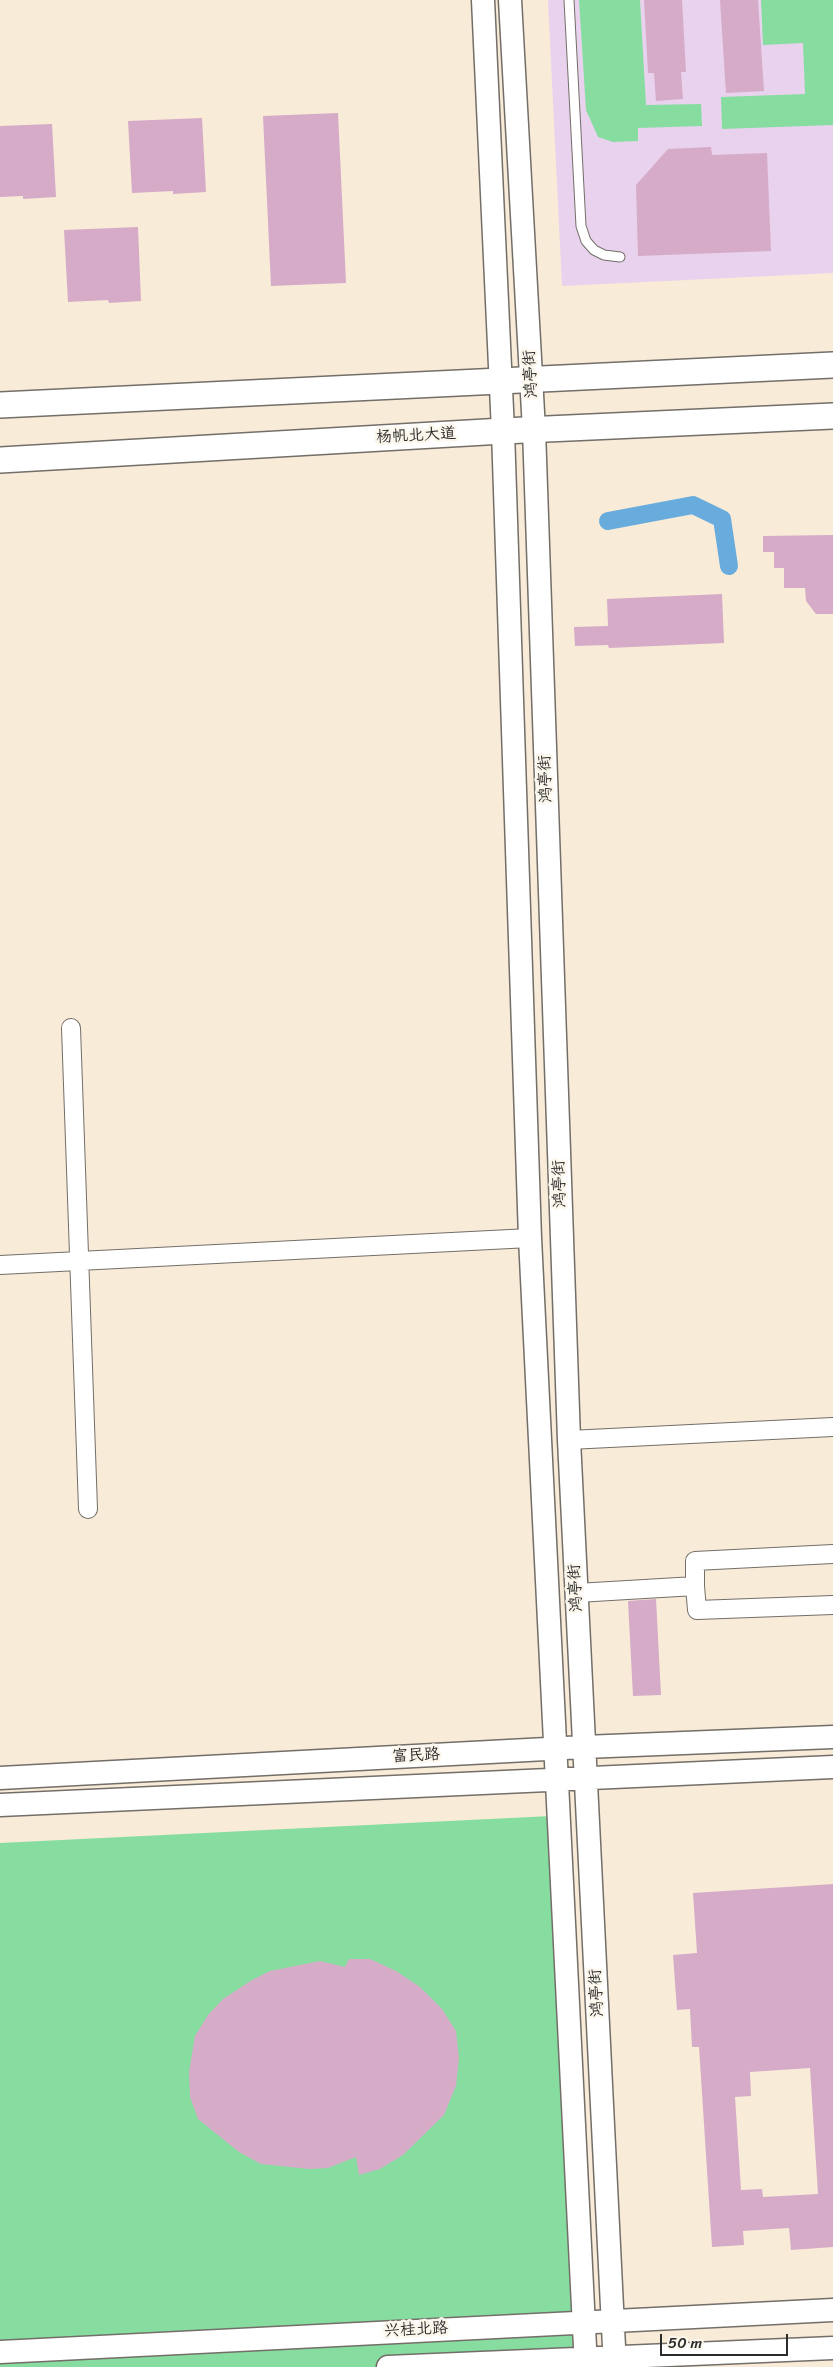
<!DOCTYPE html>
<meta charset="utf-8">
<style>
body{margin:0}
#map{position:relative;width:833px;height:2367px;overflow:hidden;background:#f8ebd8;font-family:Sriracha,sans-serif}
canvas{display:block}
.scale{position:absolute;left:660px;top:2334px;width:128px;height:22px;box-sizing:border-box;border:2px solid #2b2b2b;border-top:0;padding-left:6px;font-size:15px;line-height:18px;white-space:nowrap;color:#2b2b2b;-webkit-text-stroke:4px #fbf7ec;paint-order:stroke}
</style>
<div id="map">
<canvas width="833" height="2367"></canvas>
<div class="scale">50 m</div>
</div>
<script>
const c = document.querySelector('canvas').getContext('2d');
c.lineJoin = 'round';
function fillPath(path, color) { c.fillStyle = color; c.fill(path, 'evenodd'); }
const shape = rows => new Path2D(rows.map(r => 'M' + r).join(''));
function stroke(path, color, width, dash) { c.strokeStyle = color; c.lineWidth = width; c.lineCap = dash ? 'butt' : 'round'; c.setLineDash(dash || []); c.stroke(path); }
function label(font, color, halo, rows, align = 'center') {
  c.font = font + ' Sriracha,"LXGW WenKai TC",sans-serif'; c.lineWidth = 5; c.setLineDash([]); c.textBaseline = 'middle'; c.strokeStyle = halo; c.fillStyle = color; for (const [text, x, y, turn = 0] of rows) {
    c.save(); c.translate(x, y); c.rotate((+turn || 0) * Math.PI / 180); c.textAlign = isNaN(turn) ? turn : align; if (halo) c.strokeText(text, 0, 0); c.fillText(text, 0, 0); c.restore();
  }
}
const built = shape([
 [548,0,833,0,833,273,562,286]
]);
const green = shape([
 [579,0,640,0,646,105,701,104,702,126,638,128,638,141,613,142,598,137,586,110],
 [761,0,833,0,833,125,722,129,721,97,805,94,803,43,763,45],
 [551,1816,577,2367,0,2367,0,1843]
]);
const canal = shape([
 [608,521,693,505,722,519,729,566]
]);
const building = shape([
 [644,0,682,0,686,72,681,72,683,99,656,101,654,73,648,73],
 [720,0,758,0,764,91,726,93],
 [338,113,346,283,271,286,263,116],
 [202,118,206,192,173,194,173,191,132,193,128,121],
 [52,124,56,197,23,199,23,196,0,197,0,126],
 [711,147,712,155,767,153,771,251,638,256,636,185,668,149],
 [138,227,141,301,109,303,108,300,68,302,64,230],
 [833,535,833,614,816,614,806,601,805,588,784,588,784,568,774,568,774,552,763,552,763,536],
 [722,594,724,643,609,648,608,645,575,646,574,627,608,626,607,599],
 [656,1599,661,1695,633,1696,628,1601],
 [833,1884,833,2247,791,2250,789,2228,743,2231,744,2245,712,2247,699,2047,692,2047,690,2009,677,2010,673,1955,697,1953,693,1893],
 [810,2068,818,2194,763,2197,762,2189,741,2190,735,2097,751,2096,750,2072],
 [349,1959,370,1959,396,1971,420,1987,442,2009,456,2031,459,2058,456,2086,444,2115,403,2155,380,2169,359,2175,356,2157,328,2168,309,2169,261,2164,239,2152,198,2119,190,2097,189,2072,195,2036,208,2015,223,1999,252,1980,270,1971,320,1961,345,1967]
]);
const service = shape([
 [569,0,581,226,586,241,594,250,604,255,620,257]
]);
const minor = shape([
 [71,1028,88,1509],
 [0,1265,530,1238],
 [569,1440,833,1427],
 [695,1586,695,1561,833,1554],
 [577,1593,695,1586,697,1610,833,1605]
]);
const tertiary = shape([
 [483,0,503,431,530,1238,586,2367],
 [510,0,534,430,569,1440,615,2367],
 [0,1778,584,1747,833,1737],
 [0,1805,833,1767],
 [0,2352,833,2310],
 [388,2367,833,2348]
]);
const secondary = shape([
 [0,405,833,365],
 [0,460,503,431,833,416]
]);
const streetNames = [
 ["鸿亭街",531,374,-93],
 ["杨帆北大道",416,436,-3],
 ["鸿亭街",546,779,-92],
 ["鸿亭街",560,1184,-92],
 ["鸿亭街",576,1588,-93],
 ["富民路",416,1756,-3],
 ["鸿亭街",597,1993,-93],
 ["兴桂北路",416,2330,-3]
];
fillPath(built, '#e8d2ee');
fillPath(green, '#87dda0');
stroke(canal, '#68abdd', 18);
fillPath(building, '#d5abc7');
stroke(service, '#736e68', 11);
stroke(minor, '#736e68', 20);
stroke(tertiary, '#736e68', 25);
stroke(secondary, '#736e68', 28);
stroke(service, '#fff', 9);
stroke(minor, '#fff', 18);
stroke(tertiary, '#fff', 22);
stroke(secondary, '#fff', 25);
label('16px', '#2b2b2b', '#fbf7ec', streetNames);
</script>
